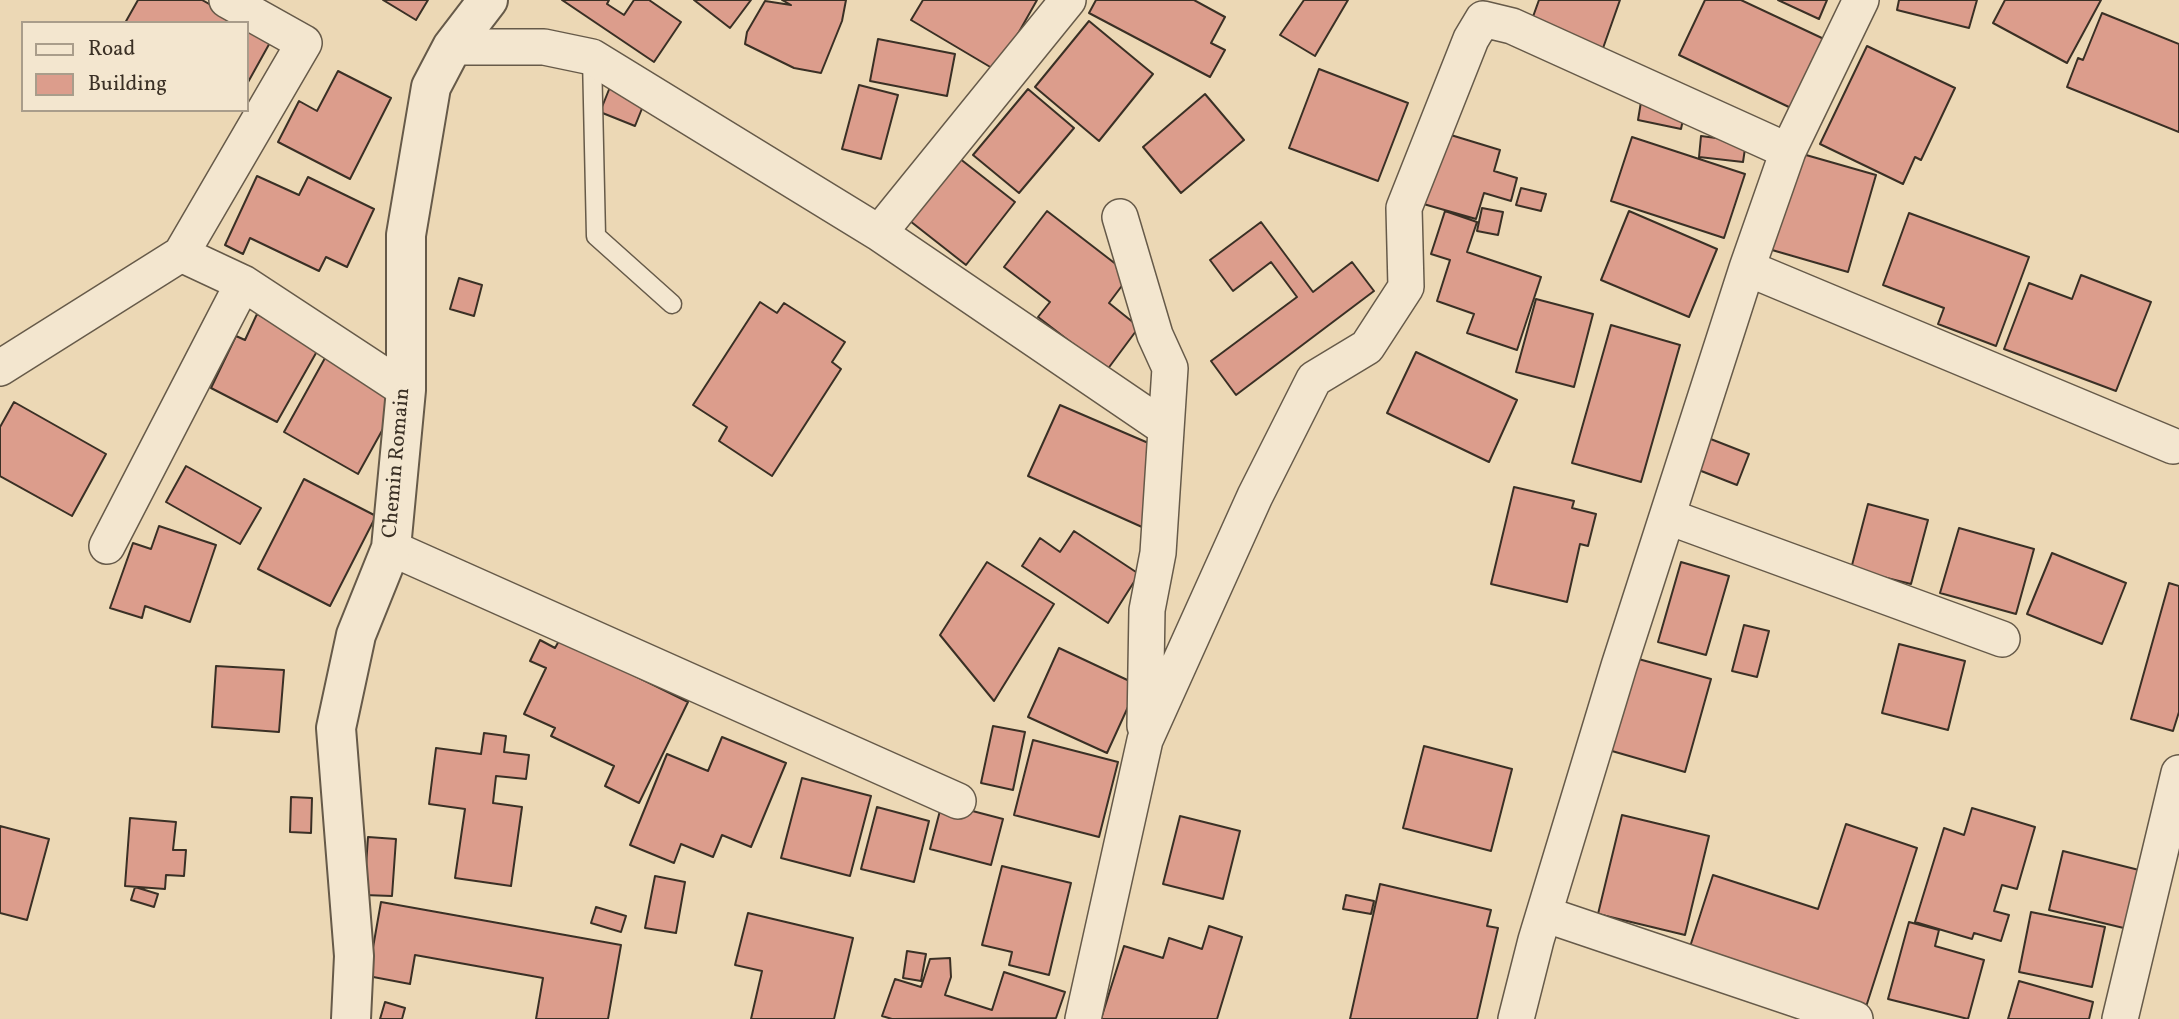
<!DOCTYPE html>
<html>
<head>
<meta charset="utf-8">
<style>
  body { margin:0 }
  #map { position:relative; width:2179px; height:1019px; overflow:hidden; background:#ecd8b5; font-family:Vollkorn,serif }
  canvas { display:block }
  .legend { position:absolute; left:21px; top:21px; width:228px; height:91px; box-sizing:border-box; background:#f3e6cf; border:2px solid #a99d8b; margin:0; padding:9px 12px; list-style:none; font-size:21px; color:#3a3025 }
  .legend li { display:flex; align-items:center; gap:14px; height:35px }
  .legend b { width:35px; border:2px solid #a99d8b }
</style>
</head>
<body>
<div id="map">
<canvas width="2179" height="1019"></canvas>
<ul class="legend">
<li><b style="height:9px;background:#f3e6cf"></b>Road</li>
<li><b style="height:19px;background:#dc9d8c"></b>Building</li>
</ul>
</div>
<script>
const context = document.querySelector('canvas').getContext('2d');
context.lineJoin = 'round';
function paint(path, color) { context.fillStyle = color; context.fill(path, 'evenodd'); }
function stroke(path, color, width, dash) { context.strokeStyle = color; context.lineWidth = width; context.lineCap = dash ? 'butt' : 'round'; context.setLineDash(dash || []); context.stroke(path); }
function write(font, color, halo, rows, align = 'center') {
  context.font = font + ' Vollkorn,serif'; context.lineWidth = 7; context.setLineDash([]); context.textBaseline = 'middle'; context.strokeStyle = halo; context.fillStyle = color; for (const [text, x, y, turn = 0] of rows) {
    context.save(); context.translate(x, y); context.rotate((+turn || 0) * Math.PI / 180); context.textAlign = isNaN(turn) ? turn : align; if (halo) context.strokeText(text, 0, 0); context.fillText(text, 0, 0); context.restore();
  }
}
const building = new Path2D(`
  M138,0H202L243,23H125Z
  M383,0H428L416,20Z
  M562,0H609L607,4L624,15L634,0H649L681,22L654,62Z
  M694,0H751L730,28Z
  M782,0H846L842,21L821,73L794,68L745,44L747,32L765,1L791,5Z
  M923,0H1037L997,71L911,20Z
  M1096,0H1194L1225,17L1211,43L1225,50L1210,77L1089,13Z
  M1304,0H1348L1315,56L1280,35Z
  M1539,0H1620L1602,51L1530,25Z
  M1705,0H1741L1824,39L1791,108L1679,55Z
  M1778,0H1827L1819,19Z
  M1899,0H1977L1969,28L1897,10Z
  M2005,0H2101L2067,63L1993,23Z
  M2102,13L2179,44V132L2067,87L2078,58L2083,60Z
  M1089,21L1153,74L1099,141L1035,87Z
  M247,25L272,39L247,84Z
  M878,39L955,54L947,96L870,81Z
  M1867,46L1955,88L1921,160L1915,157L1903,184L1820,144Z
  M1319,69L1408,103L1378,181L1289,148Z
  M338,71L391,98L350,179L278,142L299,101L317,111Z
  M612,82L647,96L635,126L600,112Z
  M859,85L898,95L881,159L842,149Z
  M1028,89L1074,128L1019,193L973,155Z
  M1205,94L1244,140L1181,193L1143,147Z
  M1642,96L1686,106L1681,129L1638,120Z
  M1441,132L1500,150L1494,171L1517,178L1511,201L1484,193L1476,219L1420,203Z
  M1701,136L1746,142L1743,162L1699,157Z
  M1632,137L1745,174L1724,238L1611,201Z
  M1799,153L1876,175L1848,272L1772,250Z
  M959,158L1015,202L966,265L910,221Z
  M257,176L299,195L308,177L374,209L347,267L326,257L319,271L250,238L243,254L225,245Z
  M1521,188L1546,194L1541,211L1516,205Z
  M1482,208L1503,212L1498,235L1477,231Z
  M1047,211L1130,275L1109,303L1139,327L1107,370L1038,317L1050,302L1004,267Z
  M1445,211L1477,222L1467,252L1541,277L1517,350L1467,333L1474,314L1437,301L1450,260L1431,254Z
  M1629,211L1717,249L1689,317L1601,280Z
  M1909,213L2029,257L1996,346L1938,324L1944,308L1883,285Z
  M1261,222L1313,292L1352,262L1374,291L1236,395L1211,361L1297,297L1271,262L1233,291L1210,260Z
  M2081,275L2151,302L2116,391L2004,349L2029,283L2072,299Z
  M459,278L482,285L474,316L450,309Z
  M1536,299L1593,314L1574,387L1516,372Z
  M760,302L777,313L784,303L845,342L832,362L841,369L772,476L719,441L727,427L693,405Z
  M257,314L320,346L277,422L211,388L236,336L245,340Z
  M1611,325L1680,345L1641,482L1572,463Z
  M330,349L404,391L358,474L284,432Z
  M1416,352L1517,400L1489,462L1387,413Z
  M14,402L106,454L72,516L0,476V427Z
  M1060,405L1153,445L1155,498L1142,527L1028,476Z
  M1703,436L1749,454L1737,485L1691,467Z
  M186,466L261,508L240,544L166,502Z
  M304,479L376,516L330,606L258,569Z
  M1514,487L1574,501L1572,508L1596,514L1588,546L1580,544L1567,602L1491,584Z
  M1868,504L1928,520L1911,584L1851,569Z
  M159,526L216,545L190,622L145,606L142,618L110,608L133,543L151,549Z
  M1959,528L2034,549L2016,614L1940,593Z
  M1074,531L1139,574L1108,623L1022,566L1040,538L1060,552Z
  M2052,553L2126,583L2102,644L2027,614Z
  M987,562L1054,604L994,701L940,635Z
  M1681,562L1729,576L1706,655L1658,642Z
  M2169,583L2179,586V712L2173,731L2131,719Z
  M1744,625L1769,631L1757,677L1732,671Z
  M560,639L688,702L639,803L605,786L614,766L551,736L555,728L524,714L546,668L530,661L540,640L555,648Z
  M1899,644L1965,661L1948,730L1882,713Z
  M1059,648L1138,685L1107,753L1028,717Z
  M1624,655L1711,679L1685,772L1598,747Z
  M216,666L284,670L279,732L212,727Z
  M993,726L1025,732L1013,790L981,783Z
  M484,733L506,736L504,752L529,755L526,779L496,776L493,803L522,807L511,886L455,878L465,809L429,804L436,748L481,754Z
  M722,737L786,763L751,847L722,835L713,857L681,844L674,863L630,845L667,754L708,771Z
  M1033,740L1118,762L1099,837L1014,815Z
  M1424,746L1512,769L1491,851L1403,828Z
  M802,778L871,796L850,876L781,858Z
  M291,797L312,798L311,833L290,832Z
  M942,803L1003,819L991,865L930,849Z
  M877,807L929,821L914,882L861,869Z
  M1972,808L2035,827L2017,889L2002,885L1994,911L2009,915L2001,941L1974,933L1972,939L1915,922L1944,828L1964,835Z
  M1622,815L1709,836L1685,935L1598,914Z
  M1180,816L1240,831L1223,899L1163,884Z
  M130,818L176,822L173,850H186L184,876L166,875L165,889L125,886Z
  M1846,824L1917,848L1865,1010L1688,953L1713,875L1818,909Z
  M0,826L49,839L27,920L0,913Z
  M368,837L396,839L392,896L364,895Z
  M2063,851L2147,872L2132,930L2049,910Z
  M1002,866L1071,883L1049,975L1009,965L1012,952L982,945Z
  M655,876L685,882L676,933L645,928Z
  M1380,884L1491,910L1487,926L1498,928L1477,1019H1350Z
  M135,887L158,894L154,907L131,900Z
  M1346,895L1374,901L1371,914L1343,909Z
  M381,902L621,945L608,1019H536L543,978L415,955L410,984L368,976Z
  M596,907L626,916L621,932L591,923Z
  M2031,912L2105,927L2092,987L2019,972Z
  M748,913L853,938L834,1019H751L762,971L735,965Z
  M1909,922L1939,930L1935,946L1984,960L1968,1019L1888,999Z
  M1209,926L1242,937L1217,1019H1101L1124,946L1163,958L1169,938L1202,949Z
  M907,951L926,954L921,981L903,978Z
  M950,958L951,977L945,995L992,1010L1004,972L1065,992L1056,1018L892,1019L882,1016L895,979L921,987L930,959Z
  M2019,981L2093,1002L2089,1019H2008Z
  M385,1002L405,1008L402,1019H380Z`);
const service = new Path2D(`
  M592,57L596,236L672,304`);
const minor = new Path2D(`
  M452,47H544L592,57L879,233L1164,427
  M1120,217L1155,335L1170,368L1158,553L1147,610L1145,726
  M879,233L1068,0
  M181,254L304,43L227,0
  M1747,268L2173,446
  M0,368L181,254L243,283L406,390
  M1669,517L2002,639
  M107,546L243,283
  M391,548L958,801
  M1544,914L1855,1019
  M1083,1019L1145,740L1255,496L1314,379L1367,347L1406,287L1404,208L1471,39L1483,19L1512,26L1788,151
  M1516,1019L1536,940L1619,666L1747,268L1788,151L1861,0
  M2120,1019L2179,773`);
const tertiary = new Path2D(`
  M351,1019L354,956L336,728L356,635L391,548L406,390V235L431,87L452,47L488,0`);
const streetNames = [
  ["Chemin Romain",398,463,-85]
];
paint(building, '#dc9d8c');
stroke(building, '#3a3025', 2);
stroke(service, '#665a49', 21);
stroke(minor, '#665a49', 38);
stroke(tertiary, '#665a49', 42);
stroke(service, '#f3e6cf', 18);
stroke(minor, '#f3e6cf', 35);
stroke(tertiary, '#f3e6cf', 38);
write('21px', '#3a3025', '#f3e6cf', streetNames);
</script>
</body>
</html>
